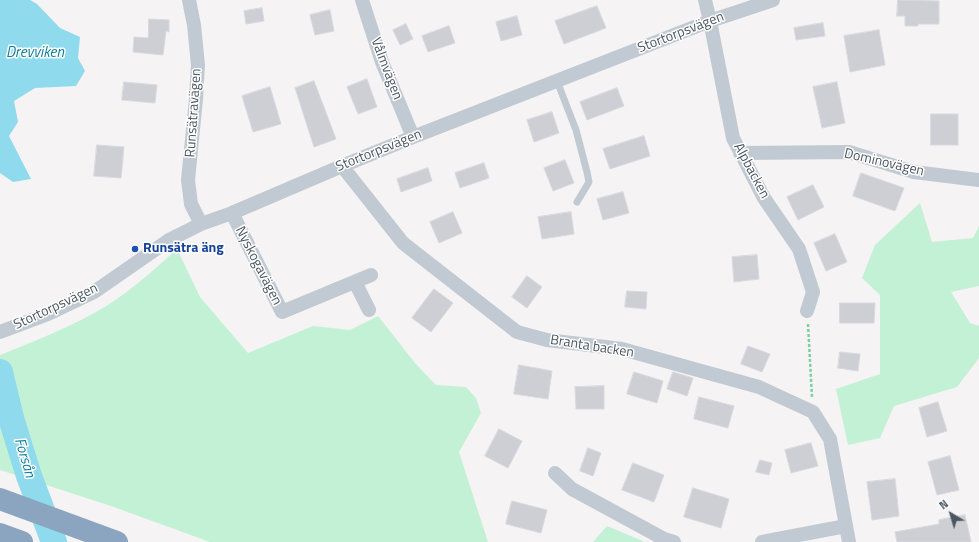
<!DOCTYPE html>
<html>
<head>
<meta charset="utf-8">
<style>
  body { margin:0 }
  #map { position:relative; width:979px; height:542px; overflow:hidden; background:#f5f3f3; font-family:"Titillium Web",sans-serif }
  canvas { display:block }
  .north { position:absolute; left:931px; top:494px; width:40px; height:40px; -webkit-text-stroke:3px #fff; paint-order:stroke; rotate:322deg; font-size:11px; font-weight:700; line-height:16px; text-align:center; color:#4a5661 }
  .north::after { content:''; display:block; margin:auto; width:14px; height:18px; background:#4a5661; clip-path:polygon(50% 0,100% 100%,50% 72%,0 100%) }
</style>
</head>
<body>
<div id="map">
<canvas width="979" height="542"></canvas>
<div class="north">N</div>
</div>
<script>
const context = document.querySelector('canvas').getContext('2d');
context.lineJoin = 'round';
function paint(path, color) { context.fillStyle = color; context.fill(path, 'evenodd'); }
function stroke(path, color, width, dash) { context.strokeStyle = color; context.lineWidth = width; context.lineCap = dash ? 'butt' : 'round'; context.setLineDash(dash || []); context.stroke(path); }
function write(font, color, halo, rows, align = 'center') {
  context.font = font + ' "Titillium Web",sans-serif'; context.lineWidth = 3; context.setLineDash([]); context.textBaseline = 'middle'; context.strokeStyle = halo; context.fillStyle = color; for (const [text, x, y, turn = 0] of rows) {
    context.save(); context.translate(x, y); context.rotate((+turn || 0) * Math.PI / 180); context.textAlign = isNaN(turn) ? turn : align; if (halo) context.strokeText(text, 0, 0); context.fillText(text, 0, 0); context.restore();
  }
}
const green = new Path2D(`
  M920,203L932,242L973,238L979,226V286L951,292L970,323L979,326V358L957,387L894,406L880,438L848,445L836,389L880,374V295L862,278L875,245Z
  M177,249L200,297L248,353L313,326L350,330L378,316L415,363L436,385L466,387L476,398L481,413L459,452L488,542H210L111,506L0,470V355C37,340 74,326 108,305C133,289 155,269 177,249Z
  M607,526L645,542H593Z`);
const water = new Path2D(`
  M0,0H30L37,4L60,28L80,37L78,58L85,71L76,86L35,88L14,101L18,122L9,136L31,179L13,182L0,173Z`);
const river = new Path2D(`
  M0,372L11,418L29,476L54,542`);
const building = new Path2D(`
  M898,0L939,1V24H918V26H905V16H897Z
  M597,6L606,28L564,44L555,21Z
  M262,8L264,21L246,24L244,11Z
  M330,10L334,31L315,35L310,15Z
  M517,16L522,35L501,41L496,22Z
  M149,19L169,20V32L166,31L163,55L133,52L134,37L148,38Z
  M823,23L825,36L796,40L794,28Z
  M406,24L413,39L400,45L393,30Z
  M449,26L455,43L428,52L422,36Z
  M879,30L885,65L850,72L844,36Z
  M367,79L377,107L358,114L347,87Z
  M314,81L336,139L314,147L295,88Z
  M124,82L157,85L155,103L122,100Z
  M837,82L845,123L822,128L813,87Z
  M270,87L281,124L253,132L242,96Z
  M617,88L624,106L587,120L580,102Z
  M552,112L559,133L534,142L527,120Z
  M931,114H958V145H931Z
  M644,136L650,156L610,169L603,149Z
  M97,145L124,147L121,178L94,176Z
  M565,160L574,183L553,191L544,168Z
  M484,163L489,178L460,188L455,173Z
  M428,168L432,181L401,192L397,179Z
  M861,173L904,188L895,211L853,196Z
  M813,185L824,207L798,220L787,197Z
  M623,192L629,213L603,220L597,199Z
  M453,212L462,233L439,243L430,222Z
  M571,212L574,234L542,239L538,217Z
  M835,234L847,262L826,271L814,243Z
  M757,255L759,279L734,282L732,257Z
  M527,276L542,287L527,308L512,297Z
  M434,289L453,303L431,332L412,318Z
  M627,291L647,292L646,309L625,307Z
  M840,303H875L874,323H840Z
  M748,346L770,354L762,372L741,364Z
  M840,352L860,354L858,371L838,368Z
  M519,365L552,371L548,399L514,394Z
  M634,372L663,381L657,403L627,394Z
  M673,372L693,378L687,396L667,389Z
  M604,386V409H576L575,387Z
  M699,397L734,406L728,428L694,419Z
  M938,402L947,431L927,437L919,408Z
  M499,429L522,441L508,468L485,456Z
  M811,443L818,466L791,473L785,450Z
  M588,448L601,453L593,476L580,471Z
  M950,456L959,490L937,495L928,462Z
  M760,460L772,463L769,475L756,472Z
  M633,463L664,475L654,502L622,490Z
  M895,479L899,516L872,520L867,482Z
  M693,488L729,499L721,528L684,517Z
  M512,501L547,510L541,533L506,524Z
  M965,515L971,542H897L895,532L939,524V520Z`);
const path = new Path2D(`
  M808,324L812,397`);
const service = new Path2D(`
  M557,81L576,130L587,172L589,182L577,202`);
const minor = new Path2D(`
  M189,0L194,25L198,65L196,99L188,180L191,204L201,224
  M362,0L382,62L413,137
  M705,0L710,21L733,138L764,198L799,249L813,292L807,311
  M740,153L849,152L914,172L979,180
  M342,166L403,243L517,332L547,340L622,349L759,387L813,412L830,439L849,542
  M232,213L282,312L371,275
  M355,282L369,310
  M0,332L48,314L94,292L169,240L201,224L232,213L342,166L413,137L710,21L773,0
  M555,473L572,489L664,539L674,542
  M762,542L846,526`);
const motorway = new Path2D(`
  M0,499L117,542
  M0,534L22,542`);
const markers = [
  [135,249,4,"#1a4fb4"]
];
const streetNames = [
  ["Stortorpsvägen",681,33,-21],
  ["Vålmvägen",386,69,69],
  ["Runsätravägen",194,113,-86],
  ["Stortorpsvägen",379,151,-22],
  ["Dominovägen",884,163,13],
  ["Alpbacken",751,171,62],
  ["Nyskogavägen",258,266,63],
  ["Stortorpsvägen",56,307,-25],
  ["Branta backen",592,347,9]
];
const transitNames = [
  ["Runsätra äng",143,249]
];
const waterNames = [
  ["Drevviken",35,53],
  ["Forsån",24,458,74]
];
paint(green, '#c3f1d5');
paint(water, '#90daee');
stroke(river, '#90daee', 26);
paint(building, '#cdcfd5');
stroke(building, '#d7d9de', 1);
stroke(path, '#7ad0a6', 2.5, [3, 2]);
stroke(service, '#c1cad2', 7);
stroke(minor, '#c1cad2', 14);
stroke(motorway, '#8ba5c1', 22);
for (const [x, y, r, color] of markers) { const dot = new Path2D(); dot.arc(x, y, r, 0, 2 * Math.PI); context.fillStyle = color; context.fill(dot); stroke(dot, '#fff', 1.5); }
write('14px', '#4a5661', '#fff', streetNames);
write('bold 14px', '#164399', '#fff', transitNames, 'left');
write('italic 15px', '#0c7c9b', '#fff', waterNames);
</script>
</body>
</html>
